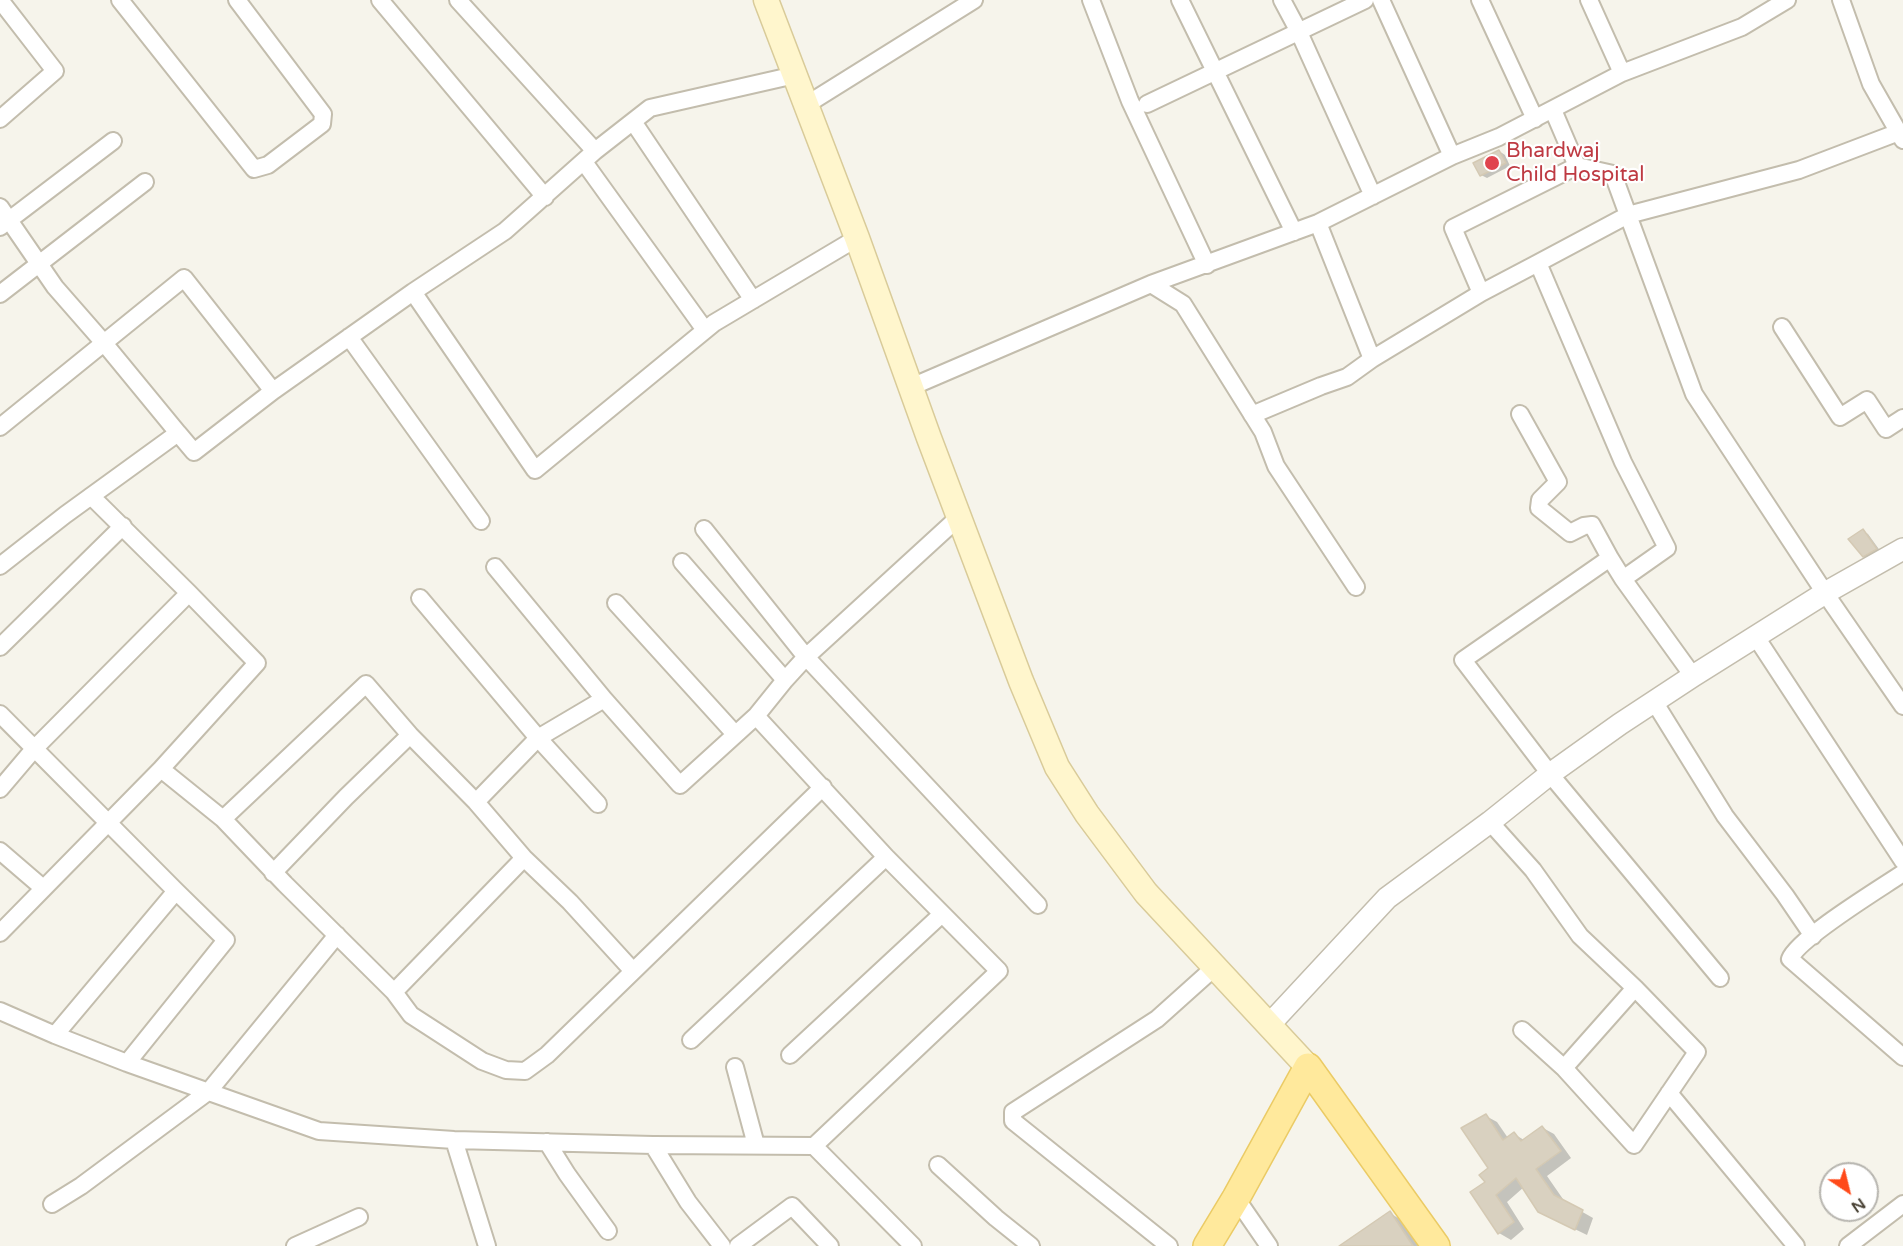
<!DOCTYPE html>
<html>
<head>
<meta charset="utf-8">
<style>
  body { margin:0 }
  #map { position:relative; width:1903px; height:1246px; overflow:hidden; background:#f6f4eb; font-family:"Varela Round",sans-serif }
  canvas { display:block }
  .north { position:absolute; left:1819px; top:1162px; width:60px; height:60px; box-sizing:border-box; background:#fff; border:2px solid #b7b5af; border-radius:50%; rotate:145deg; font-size:16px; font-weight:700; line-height:24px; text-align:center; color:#4c4538 }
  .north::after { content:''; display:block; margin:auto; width:21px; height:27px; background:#ff4a1a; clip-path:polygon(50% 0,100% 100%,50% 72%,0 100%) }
</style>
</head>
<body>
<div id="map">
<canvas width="1903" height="1246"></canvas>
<div class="north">N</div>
</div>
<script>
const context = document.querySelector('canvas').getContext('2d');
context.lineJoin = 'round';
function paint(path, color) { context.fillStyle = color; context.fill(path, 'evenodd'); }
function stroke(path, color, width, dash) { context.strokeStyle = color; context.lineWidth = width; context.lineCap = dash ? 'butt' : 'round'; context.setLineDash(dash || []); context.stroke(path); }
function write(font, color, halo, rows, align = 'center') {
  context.font = font + ' "Varela Round",sans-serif'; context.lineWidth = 4.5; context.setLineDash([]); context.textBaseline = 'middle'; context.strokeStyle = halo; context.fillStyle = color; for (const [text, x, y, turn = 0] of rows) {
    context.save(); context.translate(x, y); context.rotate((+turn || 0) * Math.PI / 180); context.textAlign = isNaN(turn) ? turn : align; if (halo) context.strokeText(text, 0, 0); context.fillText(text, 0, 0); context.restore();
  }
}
const shadow = new Path2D(`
  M1499,151L1505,155L1510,166L1487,178L1481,175Z
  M1863,531L1868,534L1881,552L1870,559L1864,556Z
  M1486,1116L1497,1122L1508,1138L1514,1134L1524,1140L1543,1128L1554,1134L1571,1158L1547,1176L1565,1202L1593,1218L1587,1235L1552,1218L1524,1187L1507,1202L1524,1229L1511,1240L1499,1233L1488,1183L1490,1168Z
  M1390,1213L1401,1220L1419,1246H1351Z`);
const building = new Path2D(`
  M1499,150L1506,163L1480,176L1473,163Z
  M1863,529L1877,549L1863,557L1848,539Z
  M1486,1114L1503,1140L1514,1132L1521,1141L1542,1126L1561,1151L1536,1169L1554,1195L1583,1210L1575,1230L1538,1212L1516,1178L1496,1195L1514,1222L1498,1234L1470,1192L1485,1182L1479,1175L1488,1168L1461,1128Z
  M1390,1211L1413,1246H1339Z`);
const minor = new Path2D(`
  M120,0L254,169L268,165L322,124L323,114L237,0
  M380,0L545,197
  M458,0L595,151
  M1091,0L1130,101L1207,265
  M1180,0L1294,232
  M1282,0L1298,30L1373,196
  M1381,0L1452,156
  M1480,0L1535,119
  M1589,0L1622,73
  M1841,0L1871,84L1903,140
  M1147,104L1365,0
  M806,105L974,0
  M1553,110L1577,166
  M0,119L55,71L0,0
  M634,123L753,300
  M1899,132L1799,170L1628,215L1694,394L1825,593L1903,706
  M584,162L705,330
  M0,207L55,287L104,343L178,433
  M1318,223L1372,359
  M0,227L113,141
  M1151,284L1183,304L1263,432L1276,466L1356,587
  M413,292L535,470L714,323L857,238
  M1481,293L1453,228L1577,166L1613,174L1628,215L1538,263L1623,462L1667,548L1623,579L1610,558L1463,660L1550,774L1720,978
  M0,294L145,182
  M1782,327L1840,417L1867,400L1886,429L1903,418
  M349,337L481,521
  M911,387L1151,284L1318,223L1452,156L1499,137L1622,73L1742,27L1787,0
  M1520,414L1558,482L1540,500L1539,508L1570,533L1584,526L1592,525L1610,558
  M1252,415L1321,386L1347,377L1372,359L1481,293L1538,263
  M0,427L184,278L273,391
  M91,496L189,593L257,663L161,769
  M704,529L806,657L1038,905
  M682,562L785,680
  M0,566L65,515L178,433L194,452L273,391L413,292L505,231L595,151L650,108L795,75
  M495,567L604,699
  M1623,579L1693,676
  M420,598L538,738L598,804
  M616,603L735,734
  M1756,637L1903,861
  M0,647L123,526
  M1655,703L1725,816L1785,895L1813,936
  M0,714L176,891L226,940L127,1063
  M0,789L34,749L189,593
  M476,802L524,858L570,902L633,971
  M223,819L285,884L394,992L411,1015L482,1061L506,1070L525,1071L547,1055L823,787
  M1490,822L1533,870L1580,936L1635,988L1697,1052L1634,1145L1564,1068L1522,1030
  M0,851L43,888
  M273,873L346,797L410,735
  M1903,873C1881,888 1798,938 1790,959L1903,1057
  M0,933L161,769L223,819L366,684L410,735L476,802L538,738L604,699L680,785L756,716
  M394,992L524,858
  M0,1011L55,1035L127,1063L319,1131L454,1140L653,1145L814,1146L913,1246
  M55,1035L176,891
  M691,1040L886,857
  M790,1055L942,914
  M735,1067L756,1145
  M1564,1068L1635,988
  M1669,1093L1796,1246
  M454,1140L487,1246
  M547,1142L567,1174L608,1231
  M653,1145L688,1202L722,1246
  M814,1146L999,971L886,857L756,716L785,680L806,657L959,517
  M938,1165L996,1218L1031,1246
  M1236,1198L1269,1246
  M52,1204L81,1186L209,1091L337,935
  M295,1246L359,1217
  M738,1246L792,1206L830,1246
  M1169,1246L1013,1121V1112L1157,1019L1215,967
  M1848,1246L1903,1204`);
const tertiary = new Path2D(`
  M1269,1025L1387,898L1490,822L1550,774L1620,724L1693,676L1825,593L1903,549`);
const secondary = new Path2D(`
  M766,0L857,238L929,438L1021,681L1057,767L1087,814L1146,893L1308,1067`);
const primary = new Path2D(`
  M1207,1246L1236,1198L1308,1067L1436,1246`);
const markers = [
  [1492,163,8,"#e0444e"]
];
const healthNames = [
  ["Bhardwaj",1506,151],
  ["Child Hospital",1506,175]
];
paint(shadow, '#0003');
paint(building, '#d9d1c0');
stroke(building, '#d4c9b3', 1.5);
stroke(minor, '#c3bdad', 20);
stroke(tertiary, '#c3bdad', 24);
stroke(secondary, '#d9cb99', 27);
stroke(primary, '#ebcb65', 30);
stroke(minor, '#fff', 16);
stroke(tertiary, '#fff', 21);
stroke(secondary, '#fff6cd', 24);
stroke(primary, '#ffe99c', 27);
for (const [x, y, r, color] of markers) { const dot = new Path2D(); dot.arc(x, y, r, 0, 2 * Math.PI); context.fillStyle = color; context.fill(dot); stroke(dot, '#fff', 2); }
write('21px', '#be3a42', '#fff', healthNames, 'left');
</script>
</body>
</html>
